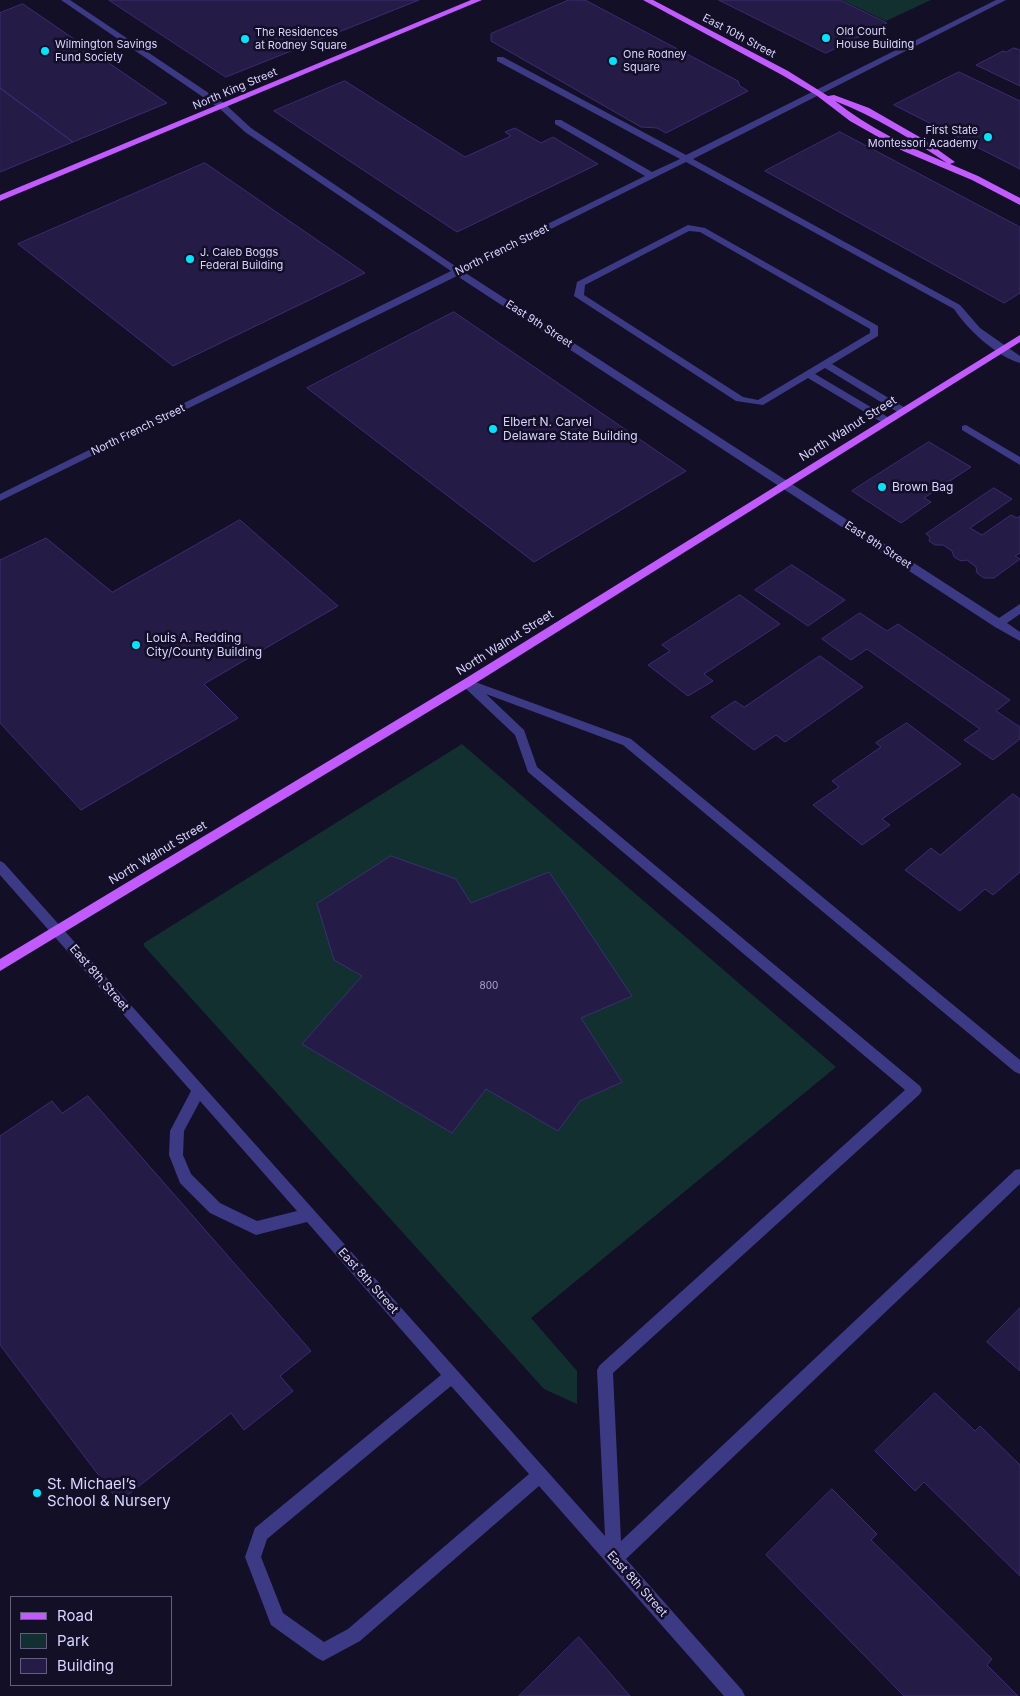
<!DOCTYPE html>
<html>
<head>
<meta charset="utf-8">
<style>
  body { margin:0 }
  #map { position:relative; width:1020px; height:1696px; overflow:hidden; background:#130f26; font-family:Inter,sans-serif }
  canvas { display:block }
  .legend { position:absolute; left:10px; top:1596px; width:162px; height:90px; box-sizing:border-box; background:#130f26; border:1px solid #625e7d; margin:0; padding:6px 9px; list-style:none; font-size:15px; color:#d9d4ff }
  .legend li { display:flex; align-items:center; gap:10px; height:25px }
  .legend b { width:25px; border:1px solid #625e7d }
</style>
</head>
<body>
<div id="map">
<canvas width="1020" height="1696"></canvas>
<ul class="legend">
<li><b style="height:6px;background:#c25bff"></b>Road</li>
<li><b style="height:14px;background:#12302f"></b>Park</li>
<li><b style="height:14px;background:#241b47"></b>Building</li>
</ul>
</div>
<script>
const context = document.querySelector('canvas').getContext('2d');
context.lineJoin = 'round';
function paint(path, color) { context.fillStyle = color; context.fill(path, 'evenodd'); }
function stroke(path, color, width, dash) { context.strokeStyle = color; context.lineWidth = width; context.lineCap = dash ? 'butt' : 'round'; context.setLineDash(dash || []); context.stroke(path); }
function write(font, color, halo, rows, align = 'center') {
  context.font = font + ' Inter,sans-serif'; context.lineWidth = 5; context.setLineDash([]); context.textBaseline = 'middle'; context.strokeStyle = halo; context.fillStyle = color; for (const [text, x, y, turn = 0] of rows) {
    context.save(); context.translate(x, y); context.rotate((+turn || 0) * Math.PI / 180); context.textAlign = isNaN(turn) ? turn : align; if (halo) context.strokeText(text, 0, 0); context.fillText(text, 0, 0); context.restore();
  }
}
const green = new Path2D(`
  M842,0H931L886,21Z
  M462,744L836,1067L531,1318L577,1371V1404L544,1389L144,946V943Z`);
const building = new Path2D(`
  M109,0H419L226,77Z
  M569,0H585L738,81L740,86L748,91L666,133L657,128L641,127L491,41V34Z
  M719,0H840L887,23L826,53Z
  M23,4L167,103L73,142L0,88V13Z
  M1014,48L1020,50V86L976,65L1003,51L1006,52Z
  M959,72L1020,101V169L894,105Z
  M345,81L465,157L511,136L505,132L515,128L541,143L553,137L598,164L457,232L274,111Z
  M0,88L73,142L0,172Z
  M840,132L1020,227V293L1004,303L765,171Z
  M205,163L365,273L173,366L18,244Z
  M454,312L686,471L534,562L307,388Z
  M929,442L971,467L924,498L931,502L901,523L852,491Z
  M994,488L1012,499L970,528L982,535L1011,515L1017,518L1020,516V553L1015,556L1020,559L994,578H984L977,573L976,567L967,560L961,561L954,557L952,551L943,545H935L929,541L930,537L926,534Z
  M240,520L338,606L204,684L238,718L81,810L0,723V560L46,538L112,592Z
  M792,565L845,600L808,626L755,590Z
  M740,595L780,624L704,674L713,681L688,696L648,665L670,651L662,645Z
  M860,613L887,631L898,624L1010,700L996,711L1020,727V739L993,760L964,740L980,729L867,649L851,660L822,639Z
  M820,656L863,687L785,742L776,735L754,750L711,717L735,701L744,707Z
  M907,723L961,764L882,819L890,825L862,845L813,805L839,787L832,781L881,747L876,743Z
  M1013,794L1020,799V872L993,895L985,889L960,911L905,870L931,848L940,855Z
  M391,856L456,879L471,903L549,872L632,996L581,1018L622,1082L580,1101L558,1131L486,1089L452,1133L302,1044L362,976L334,960L317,904Z
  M88,1096L311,1351L280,1376L293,1391L244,1430L231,1413L119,1502L0,1345V1136L52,1101L62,1113Z
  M1020,1308V1371L987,1342Z
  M935,1393L975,1431L980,1426L1020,1465V1576L924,1482L915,1491L875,1451Z
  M832,1489L877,1534L871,1540L992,1659L987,1665L1018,1696H904L766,1555Z
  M579,1637L630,1696H519Z`);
const minor = new Path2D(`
  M61,0H70L225,104L251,128L458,268L645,176L555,124V120H561L652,172L680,159L497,61V57H503L686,155L996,0H1006L693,159L960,305L980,328L1020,356V363C996,356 967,329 954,309L686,162L464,272L999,618L1020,604V614L1007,623L1020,632V641L995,627L457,276L0,501V494L451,271L245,132L219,108Z
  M688,225L705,228L878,326V336L832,364L907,409V413H899L825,368L815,374L891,419V423H883L808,378L763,405L736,401L574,296L577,282ZM689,231L700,232L870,329V333L758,400L743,397L584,295L585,285Z
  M966,425L1020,457V465L962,430V426Z
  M467,679L631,739L1020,1060V1074L1015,1072L623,745L486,694L524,730L537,767L920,1086L922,1090L920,1094L613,1373L621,1541L1015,1170L1020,1169V1184L626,1559L742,1690L745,1696H724L539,1486L360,1641L323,1661L317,1658L271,1625L245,1557L255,1528L441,1375L307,1222L256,1235L210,1213L180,1183L169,1155L170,1131L191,1091L0,875V861L4,863L605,1536L597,1370L600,1365L905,1090L528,772L515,735L463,686L461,683ZM200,1101L297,1211L257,1221L220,1203L191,1174L183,1155L184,1131ZM451,1386L529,1474L348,1629L324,1642L283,1613L261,1557L267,1539Z`);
const major = new Path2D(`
  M471,0H482L0,201V195Z
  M643,0H653L788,71L828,96L834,95L869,108L923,139L955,162L950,164L978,176L1020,198V205L972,180L903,151L850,121L816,95L782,75ZM835,101C875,116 911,139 947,163C907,146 869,128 835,101Z
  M1020,335V342L471,686L0,971V959L463,680Z`);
const markers = [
  [826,38,5,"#00e5ff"],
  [245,39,5,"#00e5ff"],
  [45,51,5,"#00e5ff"],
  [613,61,5,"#00e5ff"],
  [988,137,5,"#00e5ff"],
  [190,259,5,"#00e5ff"],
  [493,429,5,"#00e5ff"],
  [882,487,5,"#00e5ff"],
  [136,645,5,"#00e5ff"],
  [37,1493,5,"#00e5ff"]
];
const numberNames = [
  ["800",489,986]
];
const farPoinames = [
  ["Old Court",836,32],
  ["House Building",836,45],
  ["The Residences",255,33],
  ["at Rodney Square",255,46],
  ["Wilmington Savings",55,45],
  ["Fund Society",55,58],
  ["One Rodney",623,55],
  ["Square",623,68],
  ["First State",978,131,"right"],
  ["Montessori Academy",978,144,"right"],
  ["J. Caleb Boggs",200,253],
  ["Federal Building",200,266]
];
const farStreetnames = [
  ["East 10th Street",739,36,28],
  ["North King Street",235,89,-23],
  ["North French Street",502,250,-26],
  ["East 9th Street",539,324,33],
  ["North French Street",138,430,-26],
  ["East 9th Street",878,545,33]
];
const poiNames = [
  ["Elbert N. Carvel",503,422],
  ["Delaware State Building",503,436],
  ["Brown Bag",892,487],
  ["Louis A. Redding",146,638],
  ["City/County Building",146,652]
];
const streetNames = [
  ["North Walnut Street",848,429,-32],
  ["North Walnut Street",505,643,-32],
  ["North Walnut Street",158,853,-31],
  ["East 8th Street",99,978,49],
  ["East 8th Street",368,1281,48],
  ["East 8th Street",637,1584,48]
];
const nearPoinames = [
  ["St. Michael’s",47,1484],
  ["School & Nursery",47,1501]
];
paint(green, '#12302f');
paint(building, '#241b47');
stroke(building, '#3b2d73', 1);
paint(minor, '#3d3a85');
paint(major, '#c25bff');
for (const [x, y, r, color] of markers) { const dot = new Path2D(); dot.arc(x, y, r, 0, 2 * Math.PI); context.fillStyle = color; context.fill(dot); stroke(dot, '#130f26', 2); }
write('10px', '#aca6d1', null, numberNames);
write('11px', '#d9d4ff', '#130f26', farPoinames, 'left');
write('11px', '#d9d4ff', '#130f26', farStreetnames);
write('12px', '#d9d4ff', '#130f26', poiNames, 'left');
write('12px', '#d9d4ff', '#130f26', streetNames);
write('15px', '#d9d4ff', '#130f26', nearPoinames, 'left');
</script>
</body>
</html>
